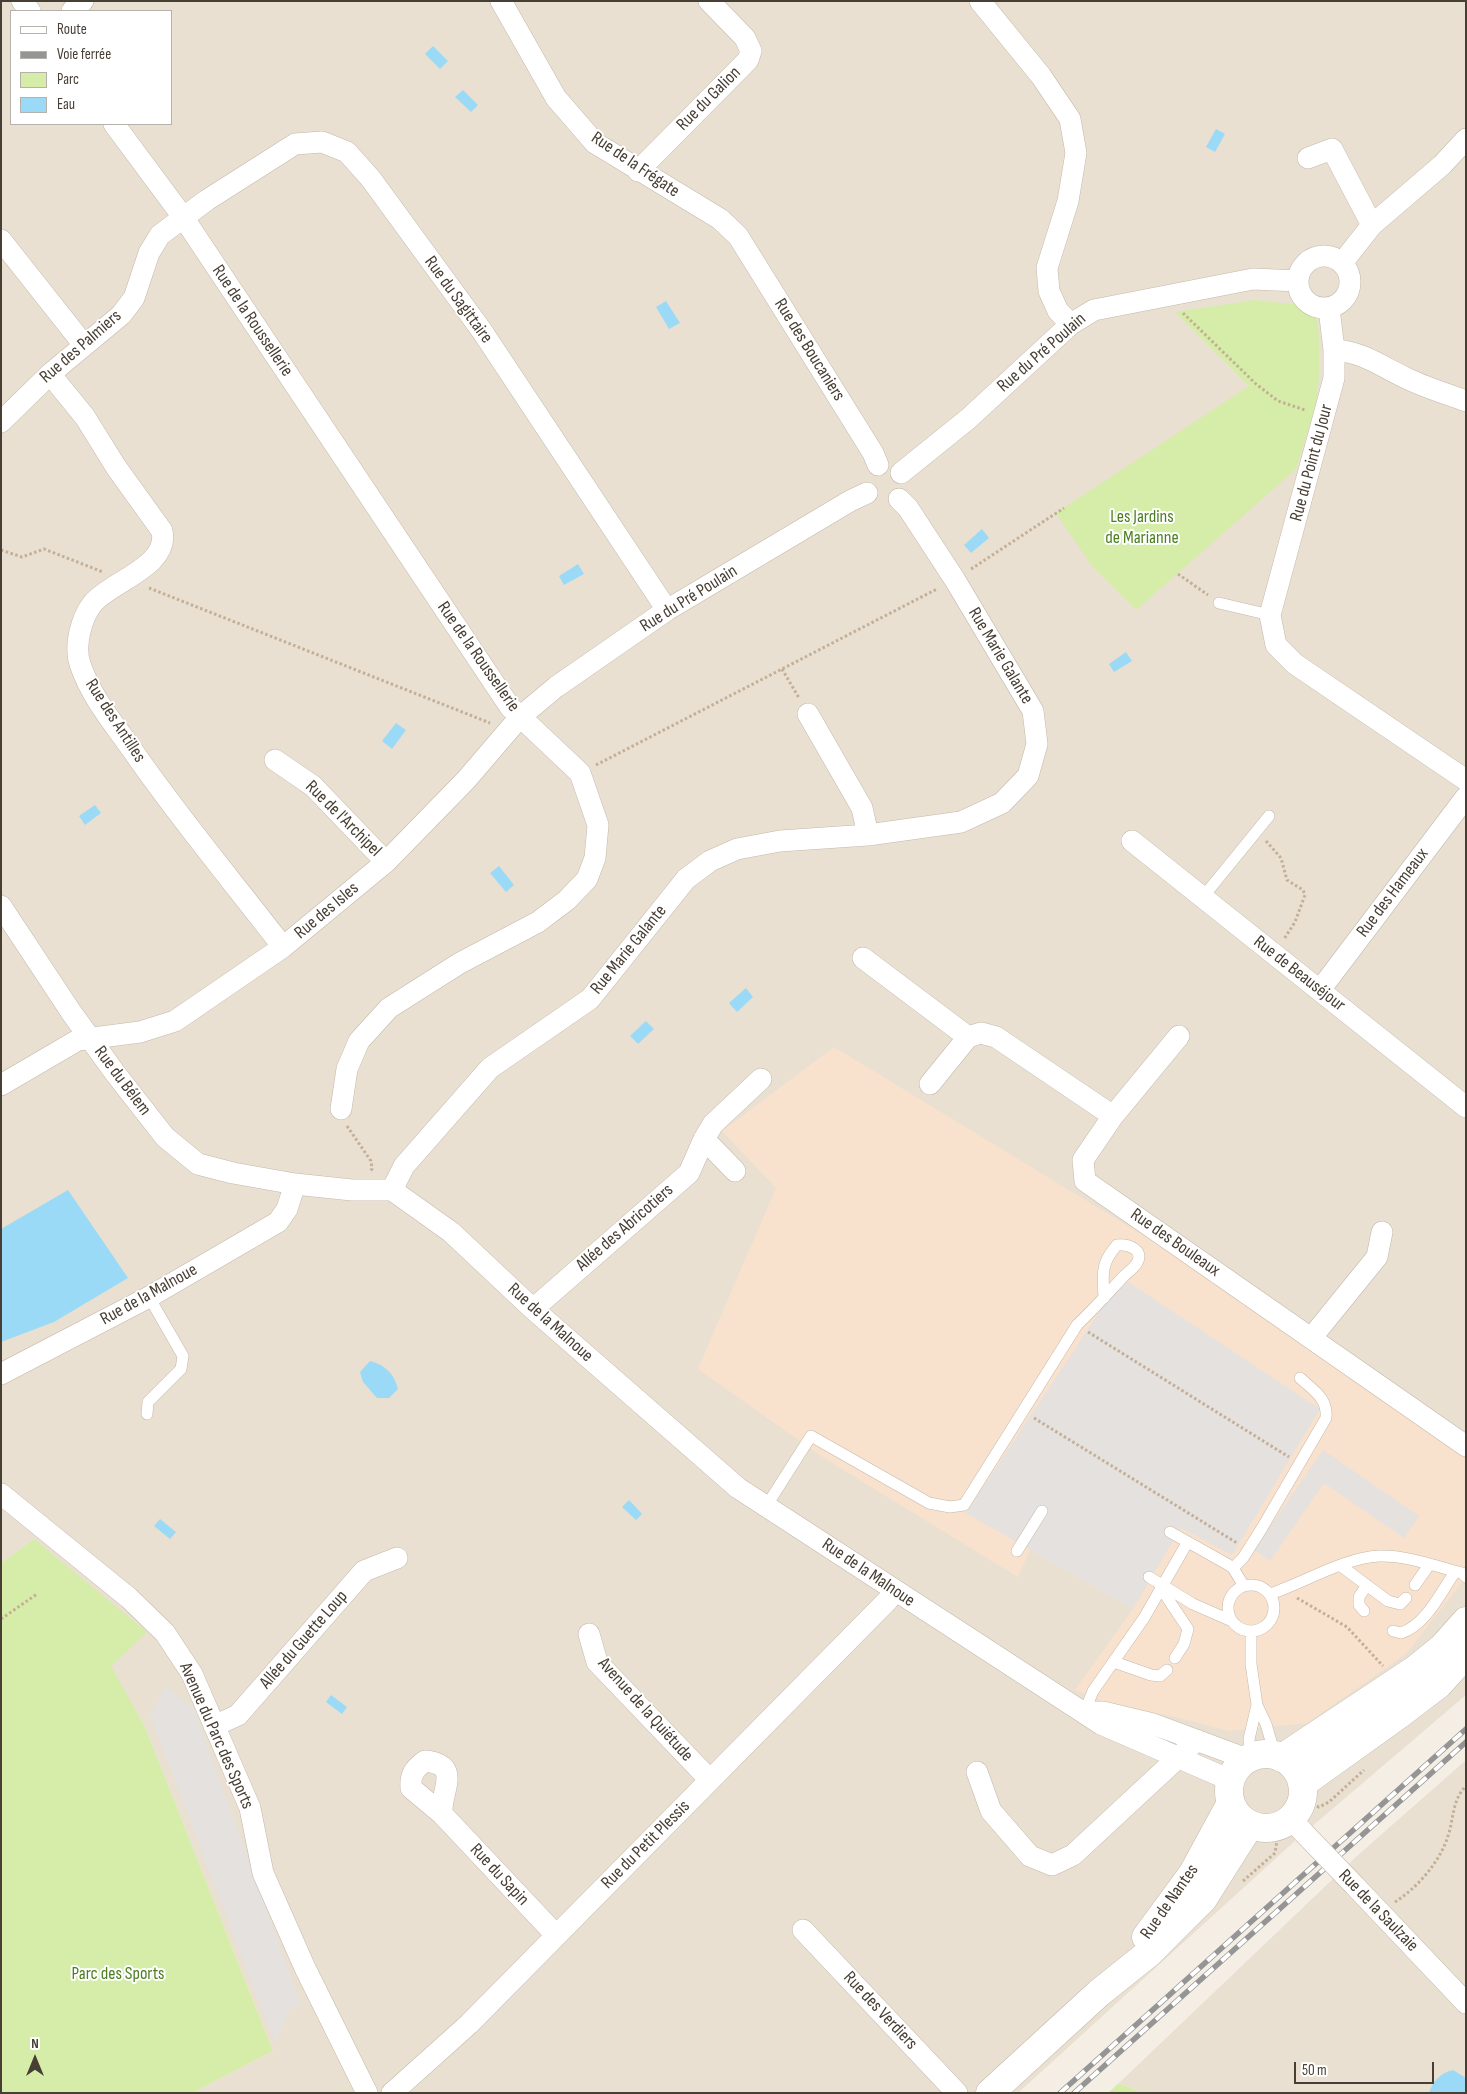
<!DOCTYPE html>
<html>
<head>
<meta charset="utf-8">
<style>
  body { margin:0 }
  #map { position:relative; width:1467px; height:2094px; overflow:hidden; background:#f4eee5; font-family:"Sofia Sans Condensed",sans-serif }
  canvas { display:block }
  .frame { position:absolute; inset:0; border:2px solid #473e34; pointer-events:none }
  .legend { position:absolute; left:10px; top:10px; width:162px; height:115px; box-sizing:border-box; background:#fff; border:1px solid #b5b2ae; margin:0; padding:6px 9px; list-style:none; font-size:15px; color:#473e34 }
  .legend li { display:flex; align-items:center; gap:10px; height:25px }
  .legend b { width:25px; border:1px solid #b5b2ae }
  .north { position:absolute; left:10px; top:2034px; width:50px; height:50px; -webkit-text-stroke:4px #fff; paint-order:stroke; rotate:0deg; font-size:14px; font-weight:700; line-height:20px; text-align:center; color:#473e34 }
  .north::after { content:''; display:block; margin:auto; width:18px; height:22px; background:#473e34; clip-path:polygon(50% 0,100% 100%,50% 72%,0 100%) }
  .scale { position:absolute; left:1294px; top:2062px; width:140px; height:22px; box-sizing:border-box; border:2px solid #473e34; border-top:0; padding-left:6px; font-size:15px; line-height:18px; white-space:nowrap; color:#473e34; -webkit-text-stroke:4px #fff; paint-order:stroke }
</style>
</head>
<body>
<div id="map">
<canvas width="1467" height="2094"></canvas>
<div class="frame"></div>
<ul class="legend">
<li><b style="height:6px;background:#fff"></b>Route</li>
<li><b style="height:6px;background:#959595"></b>Voie ferrée</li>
<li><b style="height:14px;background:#d5eda9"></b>Parc</li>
<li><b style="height:14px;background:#9bdaf7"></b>Eau</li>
</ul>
<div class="north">N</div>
<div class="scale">50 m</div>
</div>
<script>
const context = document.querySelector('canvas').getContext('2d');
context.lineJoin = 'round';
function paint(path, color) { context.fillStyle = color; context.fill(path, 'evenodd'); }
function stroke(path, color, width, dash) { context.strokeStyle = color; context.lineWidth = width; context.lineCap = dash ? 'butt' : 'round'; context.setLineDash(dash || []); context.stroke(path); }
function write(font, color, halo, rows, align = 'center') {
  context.font = font + ' "Sofia Sans Condensed",sans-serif'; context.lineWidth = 4; context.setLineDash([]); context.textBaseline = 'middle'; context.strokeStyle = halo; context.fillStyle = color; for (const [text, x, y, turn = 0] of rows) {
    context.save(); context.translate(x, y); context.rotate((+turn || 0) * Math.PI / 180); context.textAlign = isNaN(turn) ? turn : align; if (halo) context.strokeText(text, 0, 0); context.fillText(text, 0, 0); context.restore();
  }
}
const residential = new Path2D(`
  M1,1H1466V1695L1296,1840L1018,2093H192L273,2051L145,1727L34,1539L1,1563ZM11,11H171V124H11Z
  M1466,1760V2093H1143L1119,2083L1357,1856Z`);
const commercial = new Path2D(`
  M834,1047L1200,1270L1369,1392L1466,1457V1577L1406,1654L1307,1723L1229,1731L1180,1718L1110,1704L1075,1690L1133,1609L1030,1550L1018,1577L824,1458L698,1369L776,1188L722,1131Z`);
const green = new Path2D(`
  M1254,300L1309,306L1316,315L1319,334V376L1316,405L1296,469L1136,610L1092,566L1056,513L1249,386L1175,312Z
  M34,1539L147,1632L111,1666L145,1727L273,2051L192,2093H1V1563Z
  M1119,2083L1143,2093H1108Z`);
const parking = new Path2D(`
  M1122,1278L1320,1409L1232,1555L1181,1528L1133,1609L966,1513Z
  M1323,1450L1419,1516L1404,1538L1324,1483L1270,1561L1254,1550Z
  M165,1686L194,1709L301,2005L290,2009L275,2044L150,1715Z`);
const water = new Path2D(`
  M433,46L448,61L440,69L425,54Z
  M463,90L478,105L471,112L455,97Z
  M1216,129L1225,134L1215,152L1206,147Z
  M666,301L680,323L669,329L656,307Z
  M982,529L989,538L971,553L964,545Z
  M578,564L584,574L564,585L559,576Z
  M1126,652L1132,661L1114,672L1109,664Z
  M396,723L406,730L392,749L382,741Z
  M95,805L101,813L85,825L79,816Z
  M499,866L514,885L506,892L490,873Z
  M746,988L753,997L737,1012L729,1003Z
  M646,1021L654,1029L638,1044L630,1036Z
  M68,1190L128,1278L54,1322L1,1342V1229Z
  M370,1361C386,1365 394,1374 398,1389L389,1398H377L363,1382L360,1372Z
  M629,1500L642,1514L636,1520L622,1507Z
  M160,1519L176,1532L170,1539L154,1526Z
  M331,1695L347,1707L342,1714L326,1702Z
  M1453,2070L1466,2078V2093H1429C1433,2081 1440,2073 1453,2070Z`);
const path = new Path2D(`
  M1183,313L1256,384L1278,401L1305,410
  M1,550L22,557L44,549L103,572
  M971,569L1064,508
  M1178,574L1208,595
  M149,588L490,723
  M782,669L799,698
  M596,765L937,589
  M1266,841L1281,858L1287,880L1303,890L1305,895L1295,922L1284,939
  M347,1126L371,1161L372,1169L370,1171
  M1088,1332L1289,1457
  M1034,1418L1237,1543
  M1297,1598L1347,1627L1383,1666
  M1,1619L37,1594
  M1312,1805L1319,1807L1329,1802L1364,1770
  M1243,1881L1275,1853L1278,1834
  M1395,1902C1417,1888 1440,1862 1448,1836C1454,1818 1452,1800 1466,1786`);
const service = new Path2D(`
  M1219,603L1270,615
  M1203,897L1269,816
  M147,1414L148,1402L181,1369L183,1356L149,1297
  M767,1505L811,1436L929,1503L950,1507L964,1505L1077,1325C1093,1310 1108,1293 1123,1277C1127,1273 1134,1268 1137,1263C1145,1249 1127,1244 1117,1245C1100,1264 1103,1275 1104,1298
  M1170,1532L1227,1564L1233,1568L1244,1586
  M1017,1551L1042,1511
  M1341,1566L1388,1601L1400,1604L1406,1598
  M1233,1568L1243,1558L1262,1528L1326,1418C1328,1398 1313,1390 1300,1378
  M1149,1577L1193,1604L1232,1621
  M1415,1585L1429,1565
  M1228 1608a23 23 0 1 1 46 0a23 23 0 1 1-46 0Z
  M1164,1586L1166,1596L1188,1629L1184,1644L1175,1658
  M1270,1594C1304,1583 1343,1558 1379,1556C1406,1555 1435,1566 1462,1573L1466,1577
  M1364,1611L1359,1605V1597L1367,1585
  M1251,1631V1664L1257,1705L1266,1724L1275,1755
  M1393,1631L1401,1633C1426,1625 1441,1592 1455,1572
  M1114,1662L1151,1675L1160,1676L1167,1670
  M1084,1713L1093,1691L1144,1618L1187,1543
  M1250,1758L1249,1739L1257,1705
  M1295,1769L1399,1698`);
const minor = new Path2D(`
  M22,1L30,11
  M501,1L556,98L595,143L720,219L738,236L873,453L878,465
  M980,1L1041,76L1070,119L1076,153L1068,201L1047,268L1049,291L1058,311L1071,324
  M72,11L83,1
  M114,124L183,217L510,707L580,773L598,825L595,858L587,879L567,900L538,922L460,963L389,1008L359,1041L347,1069L341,1109
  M1308,158L1332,149L1372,225
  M638,171L748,60L751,51L745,38L709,1
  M1,240L84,345
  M1298 282a26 26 0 1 1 52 0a26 26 0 1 1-52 0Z
  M1342,263L1372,225L1442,165L1466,139
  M1329,308L1334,350V378L1270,615L1276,645L1295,664L1466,780
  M1334,350C1364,352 1382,367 1408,379C1427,388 1447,394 1466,401
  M50,374L85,417L116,467L162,531C170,566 112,581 93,603C81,618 74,646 80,664C91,697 114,724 133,751C180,819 233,882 283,947
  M1,422L50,374L121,315L134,298L149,253L160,235L207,200L295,144L322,142L347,152L371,179L482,331L667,610
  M901,473L968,419L1071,324L1094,310L1253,279L1298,281
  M808,714L862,808L868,835
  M275,760L313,786L386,862
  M1132,841L1466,1107
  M1,906L71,1012L115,1073L165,1137L198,1164L233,1173L295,1184L352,1190H392L451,1232L533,1309L738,1488L1101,1724L1230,1780
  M863,958L968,1037
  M1320,990L1466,797
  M930,1084L968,1037L981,1033L996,1037L1113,1116L1083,1160L1085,1181L1466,1446
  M1,1085L78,1040L140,1032L175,1021L283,947L386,862L466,780L520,717L556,687L667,610L850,501L867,493
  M1113,1116L1179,1036
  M704,1139L735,1171
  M392,1190L404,1166L490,1068L590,999L686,879L710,861L737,849L780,841L868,835L961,822L1002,803L1028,776L1037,744L1033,711L955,580L908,508L899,499
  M533,1309L689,1173L704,1139L713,1124L761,1079
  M1312,1337L1377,1257L1382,1232
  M1,1374L149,1297L278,1222L287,1209L295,1184
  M1,1494L129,1598L165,1633L192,1674L250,1808L263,1873L305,1968L367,2093
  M589,1634L597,1662L710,1780
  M1094,1712H1103L1153,1724L1247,1759
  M214,1726L238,1715L364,1571L397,1558
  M977,1772L991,1811L1030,1856L1052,1865L1073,1855L1197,1740
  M442,1814C440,1791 463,1765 425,1761C414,1769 410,1775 411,1788L442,1814L556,1935
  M1291,1819L1304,1833
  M1355,1886L1466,2003
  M803,1930L957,2093
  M392,2093L469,2024L888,1600L894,1591`);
const tertiary = new Path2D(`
  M1229 1791a37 37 0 1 1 74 0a37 37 0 1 1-74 0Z
  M1282,1758L1416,1669L1442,1648L1466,1621
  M1302,1784L1401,1713L1439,1684L1466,1654
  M1146,1937L1193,1873L1231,1803
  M990,2093L1099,1993L1149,1953L1203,1899L1250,1825`);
const rail = new Path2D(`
  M1060,2093L1466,1729
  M1074,2093L1466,1742`);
const minorBridge = new Path2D(`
  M1304,1833L1355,1886`);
const streetNames = [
  ["Rue du Galion",709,99,-45],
  ["Rue de la Frégate",635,165,34],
  ["Rue du Sagittaire",458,300,54],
  ["Rue de la Roussellerie",252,321,56],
  ["Rue des Palmiers",81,347,-41],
  ["Rue des Boucaniers",809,350,58],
  ["Rue du Pré Poulain",1042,353,-41],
  ["Rue du Point du Jour",1312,463,-75],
  ["Rue du Pré Poulain",689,599,-32],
  ["Rue Marie Galante",1000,656,59],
  ["Rue de la Roussellerie",478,657,55],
  ["Rue des Antilles",115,721,57],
  ["Rue de l'Archipel",343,819,45],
  ["Rue des Hameaux",1393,893,-53],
  ["Rue des Isles",327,911,-40],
  ["Rue Marie Galante",629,950,-51],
  ["Rue de Beauséjour",1299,974,38],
  ["Rue du Bélem",122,1081,53],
  ["Allée des Abricotiers",625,1228,-41],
  ["Rue des Bouleaux",1175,1243,35],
  ["Rue de la Malnoue",149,1295,-29],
  ["Rue de la Malnoue",550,1323,42],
  ["Rue de la Malnoue",868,1573,34],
  ["Allée du Guette Loup",304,1640,-49],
  ["Avenue de la Quiétude",645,1710,48],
  ["Avenue du Parc des Sports",216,1736,66],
  ["Rue du Petit Plessis",646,1845,-45],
  ["Rue du Sapin",499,1875,47],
  ["Rue de Nantes",1170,1902,-55],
  ["Rue de la Saulzaie",1378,1911,46],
  ["Rue des Verdiers",880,2011,47]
];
const parkNames = [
  ["Les Jardins",1142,517],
  ["de Marianne",1142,538],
  ["Parc des Sports",118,1974]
];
paint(residential, '#e9e0d2');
paint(commercial, '#f9e2cd');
paint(green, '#d5eda9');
paint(parking, '#e4e1de');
paint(water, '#9bdaf7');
stroke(service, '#c4b8a9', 12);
stroke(minor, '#c4b8a9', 22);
stroke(tertiary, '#c4b8a9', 29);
stroke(path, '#c4af96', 3, [2.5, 2.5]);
stroke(service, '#fff', 11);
stroke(minor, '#fff', 21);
stroke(tertiary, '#fff', 28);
stroke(rail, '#959595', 5.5);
stroke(rail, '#fff', 4, [11]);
stroke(minorBridge, '#c4b8a9', 22, []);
stroke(minorBridge, '#fff', 21);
write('18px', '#473e34', '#fff', streetNames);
write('18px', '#4d7f21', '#fff', parkNames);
</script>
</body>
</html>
